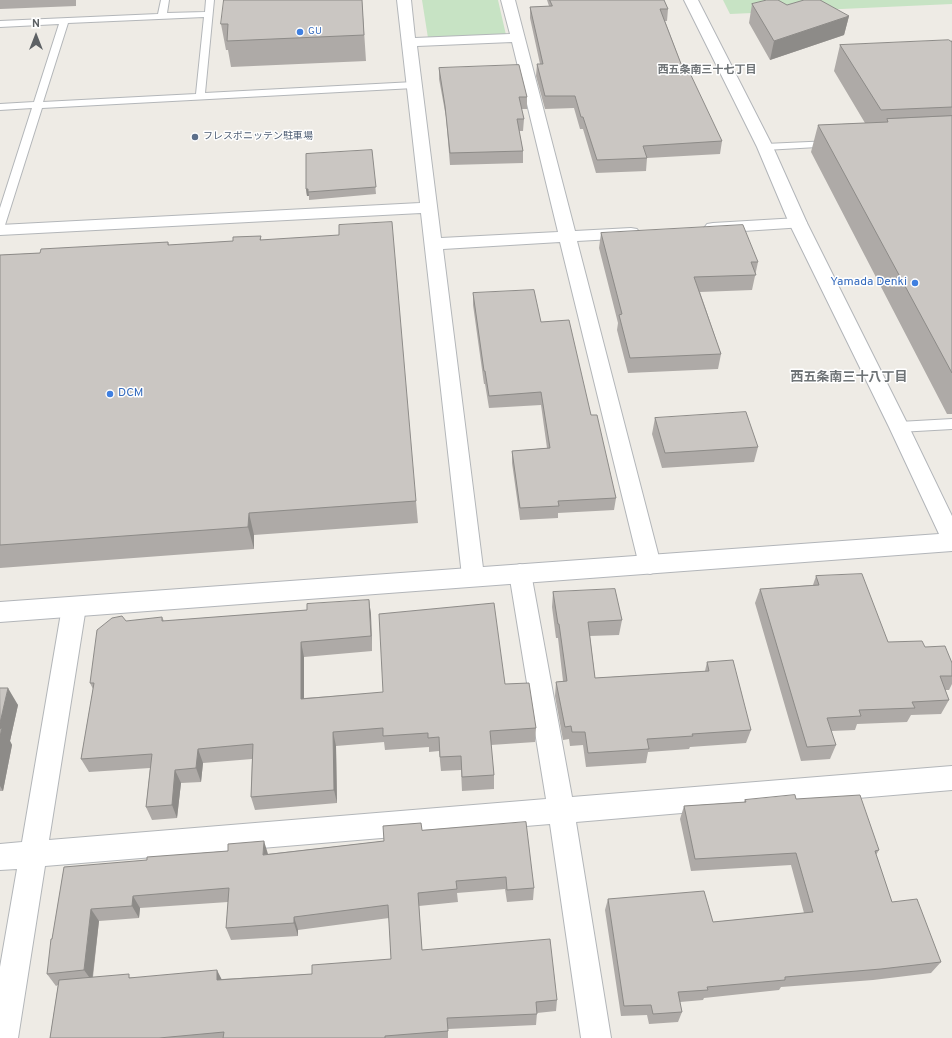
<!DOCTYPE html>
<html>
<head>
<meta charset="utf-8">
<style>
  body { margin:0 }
  #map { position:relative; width:952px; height:1038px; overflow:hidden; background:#eeebe5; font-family:Overpass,sans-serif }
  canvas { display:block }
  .north { position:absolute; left:16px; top:16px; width:40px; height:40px; -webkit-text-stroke:3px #fff; paint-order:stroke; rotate:0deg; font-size:11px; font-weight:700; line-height:16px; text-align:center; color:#5d6164 }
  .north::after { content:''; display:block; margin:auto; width:14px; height:18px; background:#5d6164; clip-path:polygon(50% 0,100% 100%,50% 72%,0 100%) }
</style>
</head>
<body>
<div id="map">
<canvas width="952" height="1038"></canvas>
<div class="north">N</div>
</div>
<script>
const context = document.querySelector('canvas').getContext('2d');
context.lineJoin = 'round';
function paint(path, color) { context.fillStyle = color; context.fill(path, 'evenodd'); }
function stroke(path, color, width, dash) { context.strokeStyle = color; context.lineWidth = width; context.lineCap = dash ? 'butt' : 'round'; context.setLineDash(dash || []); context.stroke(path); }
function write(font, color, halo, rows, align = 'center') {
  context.font = font + ' Overpass,"Noto Sans JP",sans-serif'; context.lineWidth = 3; context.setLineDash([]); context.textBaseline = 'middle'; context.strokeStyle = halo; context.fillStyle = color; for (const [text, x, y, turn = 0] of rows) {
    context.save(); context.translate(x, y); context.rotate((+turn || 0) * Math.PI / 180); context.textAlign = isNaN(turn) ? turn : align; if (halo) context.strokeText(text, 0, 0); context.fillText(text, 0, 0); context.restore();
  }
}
const green = new Path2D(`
  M422,0H498L506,35L428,38Z
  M723,0H952V4L730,14Z`);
const lane = new Path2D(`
  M161,0H169L167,13L205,12L206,0H214L205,93L414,82L419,85L414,88L42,108L5,225L0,228V208L32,108L0,110V104L34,102L59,24L0,27V21L158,14ZM204,17L196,94L43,102L68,23Z
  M831,141L835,142L836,144L835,146L765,150L760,147L765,144Z
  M952,419V429L899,432L894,430L892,427L894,424L899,422Z`);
const street = new Path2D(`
  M397,0H411L415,38L510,34L501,0H515L575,231L631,228L637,229L640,233L637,237L631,238L577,241L661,565L658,571L650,574L642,571L639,565L560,242L443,249L484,576L481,582L473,585L465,582L462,576L421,213L0,235V225L420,203ZM512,42L558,232L441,238L417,46Z
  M798,218L804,219L807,223L804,227L713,233L707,232L704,228L707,224L713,223Z
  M520,564L528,567L531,573L572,797L952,766V790L576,822L611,1038H581L550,824L45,866L18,1038H0V967L17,869L0,870V844L22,842L62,607L66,600L74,598L82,600L86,607L49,840L546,799L509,573L512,567Z`);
const secondary = new Path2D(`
  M684,0H698L773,147L807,223L909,427L952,516V551L0,622V602L939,534L889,427L789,223L757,147Z`);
const wall = new Path2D(`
  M0,0H76V6L0,9Z
  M362,0L366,61L231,67L228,50H226L221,24Z
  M547,0H664L668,9L667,21H665L683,69L722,141L720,154L647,158L646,171L596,173L583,129H580L574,108L545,109L536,76L537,64H540L530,18V7L549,6Z
  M752,4L787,5L849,16L844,35L770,60L749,23Z
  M952,40V414H947L811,152L818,125L865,123L834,71L840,45L951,41Z
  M439,68L527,97V109H521L524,119L523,131H519L523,151V163L450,165L446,117L439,79Z
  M372,150L376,194L309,200V196H307L306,189Z
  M601,233L758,262L752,290L700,292L721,354L718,369L628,373L617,330L618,323L599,248Z
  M261,236V240L416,501L418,523L254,535V549L0,568V255L40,253L168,242L169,245L233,241Z
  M473,293L541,322L591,415L616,498L614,510L558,513V518L520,520L512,463V451L547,448L541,405L489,408L485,384H484L473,305Z
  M655,418L758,447L754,462L662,468L652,434Z
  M816,576L888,642L925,647L952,663V684L949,690H945L949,700L941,714L911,715L907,722L857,724L855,730L831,731L836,745L830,759L801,761L755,603L760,589L813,585Z
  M553,592L622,620L619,635L590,636L595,678L705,671L707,662L751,730L746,743L690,747L689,749L648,752L646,763L586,767L583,745L570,746L569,739L563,740L555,696L556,682L563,681L558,638H556L552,607Z
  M369,600L371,615L372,651L304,657V698L505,684L536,728L535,742L491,745L494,775V789L462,791L461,770L441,771L439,751L429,752V747L385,750L384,742L336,746L337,803L255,810L251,797L252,759L203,763L201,782L181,783L177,818L152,820L146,807L150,768L89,772L81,759L93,689L90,683L162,617L164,621L307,610Z
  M0,688L18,705L10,741L12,745L3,791H0Z
  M796,799L879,850L876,855L892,902L941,962L931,973L873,980L781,987L779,990L704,998L703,1000L680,1002L682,1012L678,1022L649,1024L647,1015L621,1016L605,910L608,899L713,922L804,913L791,865L691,871L680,819L684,806L744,802L745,800Z
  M422,830L534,888L533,900L507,902L505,889L457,893L458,902L419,906L422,950L557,1000L556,1011L537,1013L536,1025L448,1029V1038H50L58,985L56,986L47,974L64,867L268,854L384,841ZM228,902L226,928L231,940L298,936V930L389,918L391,959L312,974L222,979L93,977L99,921L139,918L140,908Z`);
const shadedWall = new Path2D(`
  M849,16L844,35L770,60L774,41Z
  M306,189H308L309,196H307Z
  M249,513L254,535V549L248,527Z
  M369,600L371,615L372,651L371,636Z
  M301,642L304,657V713L301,699Z
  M8,688L18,705L10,741L12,745L3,791L0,786V723Z
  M333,732L336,746L337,803L334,790Z
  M198,749L203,763L201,782L196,768Z
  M175,770L181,783L177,818L172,805Z
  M264,841L268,854L263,855Z
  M133,896L140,908L139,918L132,906Z
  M91,909L99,921L92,981L84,970Z
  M294,917L298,930V936L294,923Z
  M217,970L223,982L217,980Z`);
const building = new Path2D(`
  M224,0H362L364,35L227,41L228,24H221Z
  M550,0H664L668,9H660L683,69H688L722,141L643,146L647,158L597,160L583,117H581L575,96H545L537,64H543L530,7L552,6Z
  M767,0H778L787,5L804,0H820L849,16L774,41L752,4Z
  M949,40L952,42V107L881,110L840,45Z
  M519,65L527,97H519L524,119H517L523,151L450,153L445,106L439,68Z
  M952,116V373L818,125L888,122L887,119Z
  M372,150L376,187L308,192V189H306V154Z
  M392,222L416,501L249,513L248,527L0,545V255L40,253L41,249L168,242V245L233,241V237L261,236L260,240L339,235V225Z
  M743,225L758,262H751L756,275L694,277L721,354L630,358L619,315L622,314L601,233Z
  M534,290L541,322L569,320L591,415H597L616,498L558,501L559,506L520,508L512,451L550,448L541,392L489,396L485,371H484L473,293Z
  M746,412L758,447L665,453L655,418Z
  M862,574L888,642L922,641L925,647L945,646L952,663V676H940L949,700L912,702L915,708L859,710L861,716L827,718L836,745L807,747L760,589L819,585L816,576Z
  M615,589L622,620L588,622L595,678L709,671L707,662L733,660L751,730L692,734L693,736L647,739L649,749L588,753L585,732H572L571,726L565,727L556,682L567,681L559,624H558L553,592Z
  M369,600L371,636L301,642V699L383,692L379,614L494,603L505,684L529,683L536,728L490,731L494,775L462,777L461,756L440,757L439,737L428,738V733L383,736V728L333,732L334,790L251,797L253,744L198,749L196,768L175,770L172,805L146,807L152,754L81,759L94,683H90L97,630L112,618L122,616L126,621L162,617V621L307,610V604Z
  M0,688H8L0,723Z
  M2,728L0,737V729Z
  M795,795L796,799L860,795L879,850L875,851L892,902L917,899L941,962L881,969L785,977V980L707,987L708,990L678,992L682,1012L653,1014L651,1005L624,1006L608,899L704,891L713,922L813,912L796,853L695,859L684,806L746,802L745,800Z
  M526,822L534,888L507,890L506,877L456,881L457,889L418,893L422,950L550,939L557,1000L536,1002L537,1014L447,1018L448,1031L385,1036V1038H223L224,1032L159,1038H50L59,980L129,974V978L217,970V980L312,974V965L391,959L388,905L294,917V923L226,928L229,888L133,896L132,906L91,909L84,970L47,974L51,939H52L64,867L147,860V857L228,851V844L264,841L263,855L384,841L383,826L421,823L422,830Z`);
const markers = [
  [300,32,4,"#3f7fe0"],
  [195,137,4,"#5c6f8a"],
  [915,283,4,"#3f7fe0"],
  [110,394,4,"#3f7fe0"]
];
const farShopnames = [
  ["GU",308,32]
];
const farServicenames = [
  ["フレスポニッテン駐車場",203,137]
];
const farNeighbourhoodnames = [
  ["西五条南三十七丁目",707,71]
];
const shopNames = [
  ["Yamada Denki",907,283],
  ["DCM",118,394,"left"]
];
const neighbourhoodNames = [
  ["西五条南三十八丁目",849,378]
];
paint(green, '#c7e3c4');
stroke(lane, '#b3b6b9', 2);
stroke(street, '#b3b6b9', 2);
stroke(secondary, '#b2b5b9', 2);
paint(lane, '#fff');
paint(street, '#fff');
paint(secondary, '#fff');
paint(wall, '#aeaaa7');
paint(shadedWall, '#8d8b88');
paint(building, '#cac6c2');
stroke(building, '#8d8b88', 1);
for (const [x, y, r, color] of markers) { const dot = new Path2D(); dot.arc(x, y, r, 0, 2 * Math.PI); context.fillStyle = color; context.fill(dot); stroke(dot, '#fff', 1.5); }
write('10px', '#366cbe', '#fff', farShopnames, 'left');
write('10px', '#4e5e75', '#fff', farServicenames, 'left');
write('bold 11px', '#6e7376', '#fff', farNeighbourhoodnames);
write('12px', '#366cbe', '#fff', shopNames, 'right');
write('bold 13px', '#6e7376', '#fff', neighbourhoodNames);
</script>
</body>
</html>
